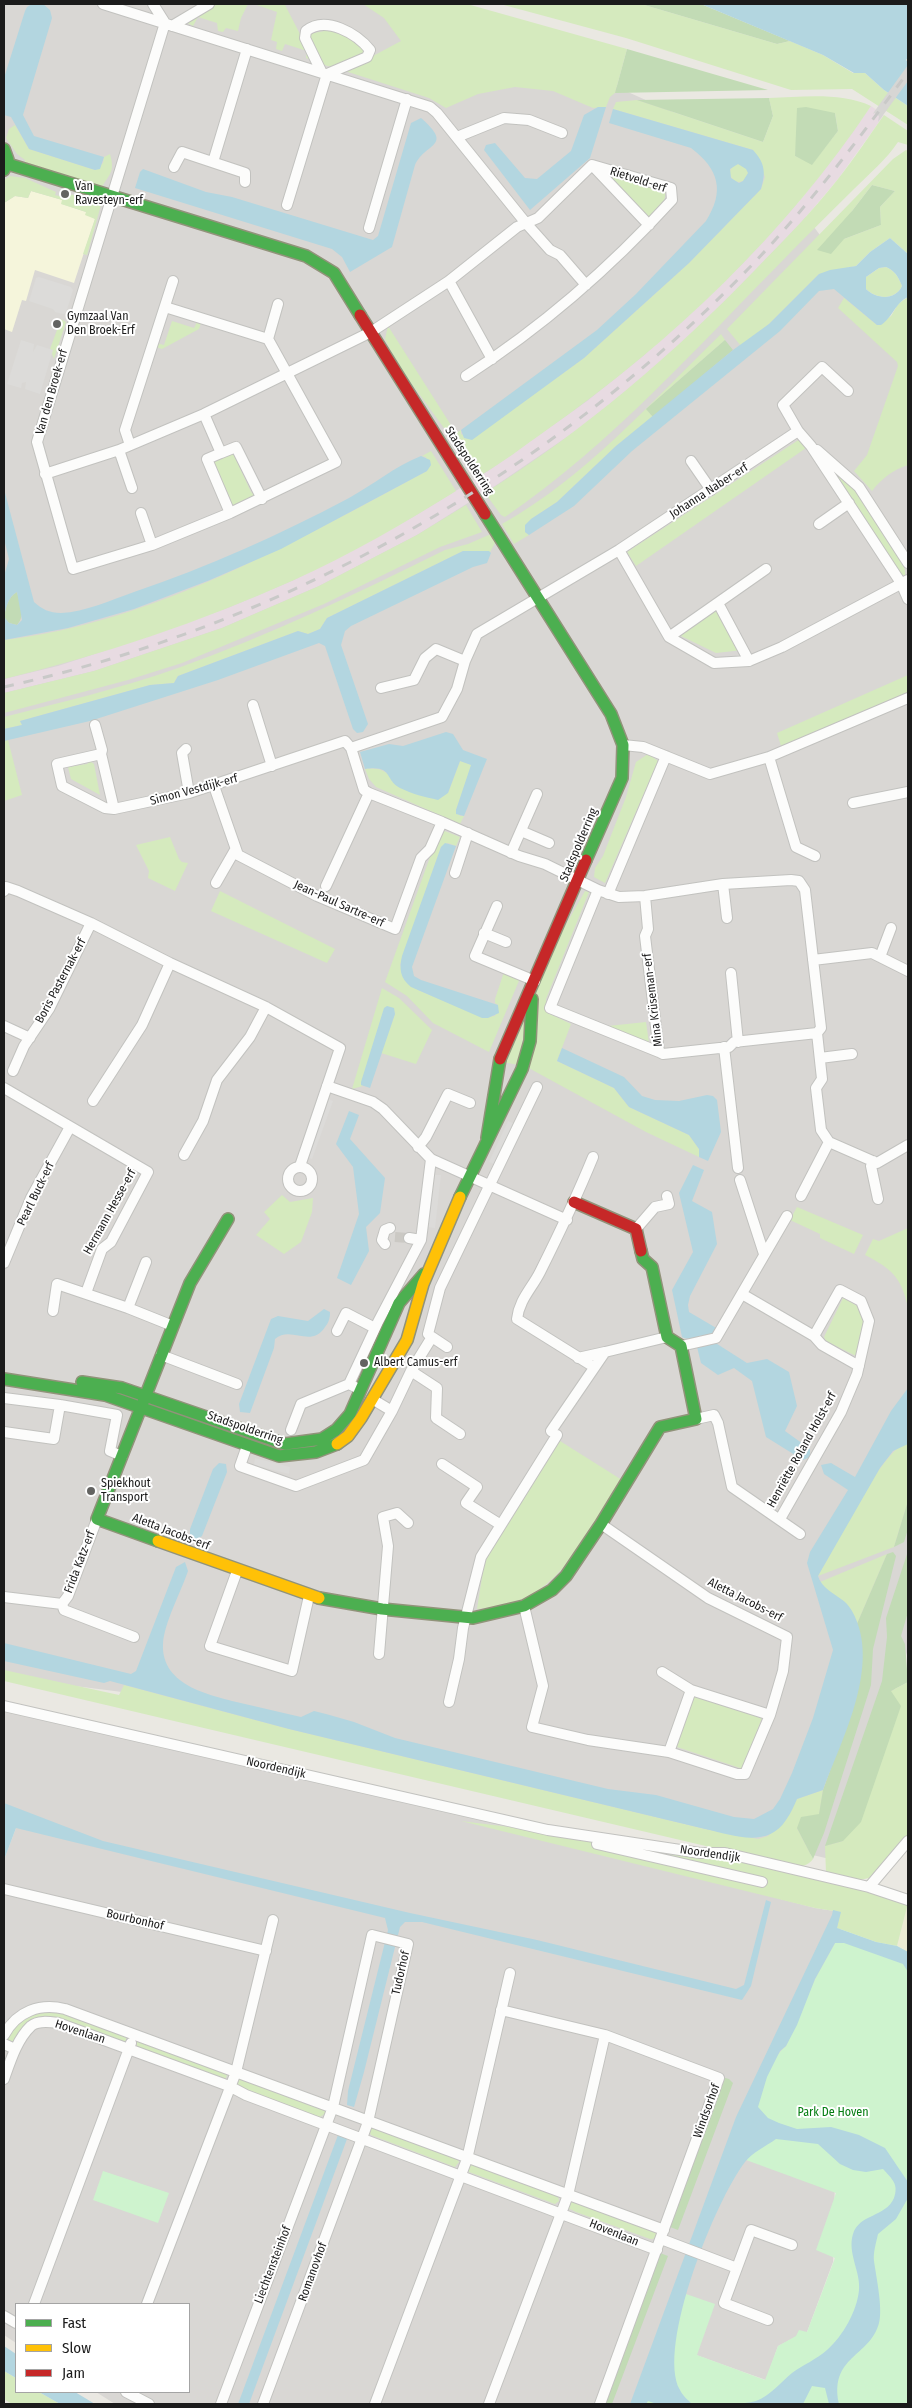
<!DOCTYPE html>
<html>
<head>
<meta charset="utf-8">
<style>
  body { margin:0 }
  #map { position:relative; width:912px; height:2408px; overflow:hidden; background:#eae8e2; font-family:"Fira Sans Condensed",sans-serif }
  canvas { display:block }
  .frame { position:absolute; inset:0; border:5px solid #1b1b1b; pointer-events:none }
  .legend { position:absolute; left:15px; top:2303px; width:175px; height:90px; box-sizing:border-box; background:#fff; border:1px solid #a4a4a4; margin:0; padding:6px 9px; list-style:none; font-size:15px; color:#1b1b1b }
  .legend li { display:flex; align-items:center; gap:10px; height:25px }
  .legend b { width:25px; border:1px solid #a4a4a4 }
</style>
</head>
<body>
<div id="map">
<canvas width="912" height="2408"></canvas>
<div class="frame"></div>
<ul class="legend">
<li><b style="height:6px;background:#4caf50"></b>Fast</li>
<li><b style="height:6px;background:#ffc107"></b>Slow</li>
<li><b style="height:6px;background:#c62828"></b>Jam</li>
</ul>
</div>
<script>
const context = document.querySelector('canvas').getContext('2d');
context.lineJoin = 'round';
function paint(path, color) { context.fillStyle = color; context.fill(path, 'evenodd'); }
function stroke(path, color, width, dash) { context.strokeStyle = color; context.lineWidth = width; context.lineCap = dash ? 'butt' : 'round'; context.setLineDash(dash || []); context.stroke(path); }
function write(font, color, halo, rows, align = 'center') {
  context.font = font + ' "Fira Sans Condensed",sans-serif'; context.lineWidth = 4; context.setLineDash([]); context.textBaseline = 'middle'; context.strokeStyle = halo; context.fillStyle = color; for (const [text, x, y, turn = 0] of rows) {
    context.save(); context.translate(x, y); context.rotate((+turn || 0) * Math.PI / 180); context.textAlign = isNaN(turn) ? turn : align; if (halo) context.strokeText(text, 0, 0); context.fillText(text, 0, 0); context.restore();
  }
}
const residential = new Path2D(`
  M4,4H432L757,150L905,350L908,454V1649L838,1861L130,1693L4,1677Z
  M4,1711L463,1815L815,1908L841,1912L833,2262L807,2332L778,2346L766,2380L696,2355L646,2404H115L96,2392H189V2304H16V2343L4,2335V1860L16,1828L5,1819L4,1824Z`);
const industrial = new Path2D(`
  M871,106L884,115L838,179L800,224L711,316L653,369L583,426L498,484L417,535L319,586L222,628L94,671L4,693V679L58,666L125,644L230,607L294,580L413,517L488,471L587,401L643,356L742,264L802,198Z`);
const education = new Path2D(`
  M31,191L63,200L62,204L86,212L95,219L74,283L35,270L26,301L22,300L12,332L4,329V203L15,196L28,198Z`);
const farmland = new Path2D(`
  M908,1903V1952L897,1946Z`);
const grass = new Path2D(`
  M218,4H248L241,18L238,31L226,28L223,32L218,31L217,23L198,17L193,26L184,21Z
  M254,4H287L285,5L314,61L306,58L307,51L285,44L282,51L276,49L277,42L271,40L277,12Z
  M363,4H467L627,49L615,93L610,97L606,107L593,108L553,91L515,87L478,94L446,108L429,98L345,71L401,41L384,18Z
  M500,4H641L777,44L790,41L823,55L853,73H865L884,90L908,106V125L852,89L791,90L626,38Z
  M330,30L348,35L366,53L338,69L321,64L308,34Z
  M769,98C802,97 841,92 871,106C787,232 672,342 548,429C524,446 501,464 476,478L455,443L406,376L390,349L385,339L388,326L456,433L461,430V434L472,439L584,358L689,263L761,189L765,177L753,150L613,109L616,102L637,100L763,142L773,116ZM835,113L838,131L812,164L795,156L796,147Z
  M884,115L908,131V145L898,142C886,160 870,173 854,189C832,211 809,233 787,256C697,347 612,444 505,517L501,515L485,493C585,430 674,354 756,269C784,240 813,211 838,179C854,159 869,136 884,115Z
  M15,125L29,149L95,170L103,163L104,157L110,154C115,172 110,173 102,187L25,163V160L17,154L6,138L9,129Z
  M906,150L908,151V254L890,238L870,252L856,266L819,274L769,324L741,346L727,329L893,159ZM872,185L895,191L880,207L881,225L844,239L852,211Z
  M730 173a9 9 0 1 1 18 0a9 9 0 1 1-18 0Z
  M603,169L664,186C669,201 659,209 649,219Z
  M10,176L25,178L56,192L55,195L63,197L64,194L85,196L98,200L101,205L87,255L83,254L95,219L85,215L86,212L61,204L62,200L31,191L28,198L15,196L4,203V180Z
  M886,267C895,271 898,276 902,286C895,301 876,299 866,289V277L879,268Z
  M908,297V465C893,470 882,478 872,491L854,471L867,455L898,366L897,362L838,308L844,298L877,325L891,316L898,304Z
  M61,319L66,322L54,359L50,349Z
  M172,321L194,328L197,322L201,323L199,329L162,349L156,347V343L164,345Z
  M721,334L725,340L646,409L653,417L616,446L557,502L531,519L525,532L529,535L514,544L502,524C587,476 652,401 721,334Z
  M800,439L806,448L636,566L627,552Z
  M817,450C826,459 836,467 845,477C856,489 910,563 905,575H900L876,535Z
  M431,451L456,491C404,523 350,555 294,580C201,622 102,655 4,679V640C153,623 296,541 427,471L426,457L422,456Z
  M233,453L251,492L257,497L233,508L230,501L231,500L213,461Z
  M466,505L482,532L440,547L324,604L182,663L128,680L4,713V693L94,671L222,628L319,586L417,535Z
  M491,534L496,541L490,552L463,551L327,618L320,629L308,634L298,631L178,676L174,683L150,685L20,721L22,725L4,729V717C62,702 122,688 178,668C270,635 358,593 445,550L468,544Z
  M716,609L743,650L716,653L679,635Z
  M908,675V692L781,746L777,733Z
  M8,740L22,795L4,801V741Z
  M648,754L658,761L605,883L594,877L595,868L603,856L626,797L636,762Z
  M90,761L94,764L100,795L71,779L68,767L87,764Z
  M460,761L472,765L456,810L460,816H464L460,824L376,787L369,779L365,769C382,767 388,772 396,785L448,793Z
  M442,830L460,837L456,846L448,843L441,847L400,965L418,990L482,1017L495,1016L498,1005L495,1003V999L505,969L521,976L489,1052L433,1023L407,996L385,982L439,832Z
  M170,837L179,859L182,862L188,863L175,891L148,878L149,871L136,845Z
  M220,891L335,949L327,963L211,911Z
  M585,891L589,892L546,999L548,1013L571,1024L557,1061L614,1088L629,1107L689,1135L699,1149V1157L646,1132L525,1066L533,1000L551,951Z
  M382,988L399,998L432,1030L416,1064L381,1053L396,1011L361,1085L363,1086L352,1089Z
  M528,1006L519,1065L502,1062Z
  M646,1022L649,1043L608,1029V1026Z
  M282,1195L290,1202L313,1198L312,1212L301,1242L284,1254L256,1235L270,1219L264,1212Z
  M797,1207L863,1235L854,1254L820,1238V1234L790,1220Z
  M908,1228V1307C901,1277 892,1269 865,1255L873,1239L879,1241Z
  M843,1298L859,1307C867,1327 863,1337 858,1357L826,1341L824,1337Z
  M560,1441L622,1480C596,1519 568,1580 522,1599C508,1605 492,1607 477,1609L485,1558Z
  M903,1444H908V1501L894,1547L818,1576C836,1545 876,1461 903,1444Z
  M887,1554L857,1624C847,1598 834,1601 820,1582Z
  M4,1670L119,1695L124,1685L289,1729L705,1829L758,1839L768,1836L797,1799L823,1790L819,1815L797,1828L813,1859C804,1871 791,1865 778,1863L4,1681Z
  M908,1682V1836L869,1878L859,1880L826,1873L825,1846L843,1841L891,1691Z
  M694,1694L763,1715L743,1769L677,1747Z
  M461,1821C609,1839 766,1857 908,1903L897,1946L876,1942L837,1928L840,1912L815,1908Z
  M53,2009L127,2036L125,2043L45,2019L13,2042L7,2040L8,2032L26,2015Z
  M137,2041L228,2073L225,2080L137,2049Z
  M240,2077L325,2109L326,2113L320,2117L240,2087L236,2084L237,2078Z
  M372,2127L457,2157L459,2162L455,2167L371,2135L369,2131Z
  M473,2163L558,2196L559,2201L555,2204L469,2172L467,2169L469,2164Z
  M570,2200L657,2232V2235L653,2239H650L576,2212L568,2208Z
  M4,2371L16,2378V2392H39L60,2404H12L4,2399Z`);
const forest = new Path2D(`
  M641,4H701L790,41L777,44Z
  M627,49L768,90L615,93Z
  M769,98L773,116L763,142L637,100Z
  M806,107L835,113L838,131L812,165L795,156L797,108Z
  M872,185L895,191L880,207L881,225L844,239L831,254L817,250L852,211Z
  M725,340L733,350L653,417L646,409Z
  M17,592C20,604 26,615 17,625L9,623L4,617C6,607 8,597 17,592Z
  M908,1501V1529L904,1542L894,1547Z
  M908,1551V1612L901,1636L905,1644L908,1682L891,1691L901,1706L861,1822L843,1841L825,1846L882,1681L887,1637L886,1618Z
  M893,1552L896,1556L873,1649L871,1685L824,1833L813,1859L797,1828L801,1817L819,1814L823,1790L856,1699L861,1643L857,1624L887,1554Z
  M722,2077L729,2079L733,2083L678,2230L670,2227L722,2085Z
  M660,2253L668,2256L612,2404H604Z`);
const park = new Path2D(`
  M837,1928L876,1942L897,1946L908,1952V2404H646L686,2294L715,2304L697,2355L765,2380L778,2346L796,2336L799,2330L807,2332L835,2258L816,2250L836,2193L746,2160C753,2130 762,2064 786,2046L815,1979L835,1943Z
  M103,2171L169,2193L158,2223L93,2200Z`);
const parking = new Path2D(`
  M39,277L71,287L73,290L66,313L63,314L55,312L53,309L29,301L36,278Z
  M21,340L34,344L33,352L37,345L53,350L40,394L25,389L26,382L22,383L21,388L7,384Z
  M328,1099L333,1101L312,1159L307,1157Z
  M508,1121L515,1124L496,1165L489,1162Z
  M433,1175H441L435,1228L427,1227Z
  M255,1458L290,1467L289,1474L254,1465Z`);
const water = new Path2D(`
  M32,4H43L50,10L52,18L23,115L34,136L104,157L100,169L95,170L29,149L11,117L4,115V78L25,11L27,7Z
  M701,4H908V57L906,60L908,62V106L884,90L865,73H854L823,55Z
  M598,107H606L590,158L530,210L484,150L486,145L495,143L525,178L537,179L571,151L584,115Z
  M613,109L753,150C765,163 766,173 761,189L689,263L584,358L472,440L464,438L461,430L597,330L636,294L706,221C725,191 719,169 691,148L609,123ZM738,164L746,169L748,173L743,181L739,183L731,178L730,169Z
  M421,118C454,147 426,142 415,165L392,247L350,272L342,257L332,249L135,188L140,172L143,169L206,192L232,197L373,240L378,236L411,123Z
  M890,238L908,254V297C895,303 893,317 881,325H877L834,289L819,291L780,331L632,451L574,506L529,535L525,532V525L531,519L557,502L616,446L733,350L769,324L819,274L830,270L856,266L870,252ZM886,267C895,271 898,276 902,286C895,301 876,299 866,289V277L879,268Z
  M421,456L430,460L431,465L427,471L281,549L210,580L134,609L68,628L4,640V576L9,559L4,539V489L34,602C42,609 49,613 61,613C85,612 111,600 134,592C208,567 279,535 349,498C373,485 395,466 421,456ZM17,592L22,620L17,625L9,623L4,617C6,607 8,597 17,592Z
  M463,551H489L491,553L487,563L473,567L351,626L345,631L341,645L368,724L363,732L357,733L353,729L325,646L319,643L218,680L90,721L4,741V729L22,725L20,721L150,685L174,683L178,676L298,631L308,634L320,629L327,618Z
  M446,732L453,734L463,750L487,759L464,816L456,814V810L471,765L460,761L448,793L438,800C425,797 412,794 400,788C384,780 394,765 365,769L360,752L389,744L403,746Z
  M445,843L456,846L412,967L414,976L421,980L498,1005L499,1013L488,1018H482L411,987C400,978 399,969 402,956L441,847Z
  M387,1006L394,1008L395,1014L370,1088L361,1085V1082L384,1008Z
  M562,1048L624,1077L642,1096L655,1100L679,1101L707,1095L713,1096L717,1100L721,1132L708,1161L699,1157V1149L689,1135L629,1107L614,1088L557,1061Z
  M349,1111L359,1115L350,1139L385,1178L380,1213L366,1227L369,1251L351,1285L337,1278L359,1214L353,1167L336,1144Z
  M693,1165L704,1170L692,1201L712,1212L717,1244L690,1296L688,1305L689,1312L718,1329C712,1337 691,1342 682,1337L672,1290L693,1252L679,1193Z
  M324,1309L330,1312C330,1318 329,1322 325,1327C311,1349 291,1325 275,1339L274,1348L250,1413L240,1412L239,1404L271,1319L278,1316L308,1321Z
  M714,1342L747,1363L767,1359L789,1372L797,1406L785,1431L810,1449V1457L803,1460L766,1437L752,1381L734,1368L718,1375L701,1363L697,1347Z
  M908,1388V1444L893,1451L880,1468L818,1576C824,1594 844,1595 852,1611C882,1664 842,1739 823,1790L797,1799C794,1806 791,1813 786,1820C767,1849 733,1835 705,1829L289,1729L110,1681L104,1683L4,1661V1643L131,1674L136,1671L176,1567L185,1562L188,1571C181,1592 164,1623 163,1644C161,1687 213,1696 245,1704C264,1708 282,1713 301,1717L314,1711L326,1714L354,1722L395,1738L608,1789L656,1795L734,1817L754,1819L773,1809L780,1799L792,1773L813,1718L833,1650L807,1563L810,1552L848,1490L824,1474L821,1465L831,1463L855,1477L891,1411Z
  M219,1463L226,1464L227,1472L202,1536L193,1542L190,1538V1529L213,1469Z
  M4,1803L103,1841L410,1913L537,1940L736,1989L744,1985L766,1900L771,1902L751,1986L742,2000L422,1922H405L400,1927L364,2072L354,2107L347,2105L348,2091L388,1930L385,1918L16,1828L4,1860Z
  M833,1910L841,1912L837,1928L876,1942L897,1946L908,1952V1972L903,1964L844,1943H835L815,1979L797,2025L786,2046L780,2051L767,2077L758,2107L768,2118L779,2123L797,2129L831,2127L859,2135L885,2148L908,2182V2198L896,2219L878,2234C876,2243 873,2253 874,2261C876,2276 883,2308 879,2323C870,2357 829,2356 839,2404H829L825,2388L812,2386L803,2404H733C741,2403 749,2403 756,2401C770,2396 781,2382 792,2373C803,2365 817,2359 827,2350C843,2336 857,2311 859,2290C861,2272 847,2253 853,2234C859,2214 886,2217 894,2198C899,2184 892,2179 883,2169L866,2172L853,2170L840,2164L818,2144L776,2139C766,2146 752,2153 745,2162C716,2199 656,2347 680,2390C682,2395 688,2400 692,2404H657L648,2401L646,2404H630L736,2117L832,1915Z
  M338,2135L347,2139L249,2404H238Z
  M4,2346L16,2354V2378L4,2371Z
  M39,2392H75L95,2404H60Z`);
const pier = new Path2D(`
  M908,65V81L878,122L879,116L875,113L873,114L874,112Z`);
const streetTunnel = new Path2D(`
  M395,1237L409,1238`);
const street = new Path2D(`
  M103,4L430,107L437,113L525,222L550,250L560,255L586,285
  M153,4L165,23L37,442L73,569L152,545L230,513L336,462L268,339L165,307
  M172,26L209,4
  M457,137L504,118L529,120L562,133
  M213,162L247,49
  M593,166L649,225
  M174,167L182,152L245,173V182
  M287,205L327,74L367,57L370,50C357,34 326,15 306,31L305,38L322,73
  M369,228L407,99
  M449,281L492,359
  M268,339L278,304
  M848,391L822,367L783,405L798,431L811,446L901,583L908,599
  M204,414L221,453L207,459L230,513
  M130,445L125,430L173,281
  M119,450L132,488
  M817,450L859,487L908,563
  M221,453L236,447L262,499
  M691,461L711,490
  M45,474L119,450L204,414L371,332L449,281L517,227L538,218L592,165L671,188L672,200C611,267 542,327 466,376
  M141,513L152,545
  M819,524L849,503
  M619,550L669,637L714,663L749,661L782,647L908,580
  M718,603L749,661
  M669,637L766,569
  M381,688L414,680L425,658L436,649L465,661
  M253,705L272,766
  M95,725L102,750L101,754
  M623,745L643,747L710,774L769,757L908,698
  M351,748L364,790L369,793L442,822L519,856L545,864L598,890L619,897L645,896L723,884L791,880L799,881L805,890L821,1028L817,1033L822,1079L816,1088L821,1130L829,1142L877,1163L908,1145
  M186,749L182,753L189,793
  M769,757L796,847L815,856
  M214,786L238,855L317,896L395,929L421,858L430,849L442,822
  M853,803L908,792
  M114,809L101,754L57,764L62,786L105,808L114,809L189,793L345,741L351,748L442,717L457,689L465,661L477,634L619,550L798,431
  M521,831L549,843
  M511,853L537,794
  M455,873L468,833
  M216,883L235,850
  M723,884L727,918
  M326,886L369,793
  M598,890L550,1008L659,1052
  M4,891L6,887L18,891L91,923L170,963L266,1007L340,1048L300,1166
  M608,894L666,756
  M645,896L648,929L645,936L659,1052L663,1054L729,1047L734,1042L817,1033
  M497,906L475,956L535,981
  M484,933L506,942
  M880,957L891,928
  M813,960L872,953L908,971
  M731,973L738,1042
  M4,1026L30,1038
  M724,1047L738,1168
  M820,1058L852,1054
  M13,1071L24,1046L49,1009L91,923
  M327,1086L373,1102L383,1109L431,1159L567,1220
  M4,1088L148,1172L111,1242L102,1249L86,1293
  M93,1101L142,1025L170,963
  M418,1147L426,1137L448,1094L470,1103
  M184,1155L203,1121L217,1080L250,1037L266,1007
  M593,1157C577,1196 559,1234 540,1272C532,1288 519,1300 517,1319L594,1367
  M873,1161L871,1166L878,1199
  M288 1179a12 12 0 1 1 24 0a12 12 0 1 1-24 0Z
  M740,1180L764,1254
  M801,1196L829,1142
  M636,1229L655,1207L669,1204L667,1196
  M409,1238L421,1240
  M385,1244L382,1240L385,1230L390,1228
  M4,1263L31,1198L70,1127
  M742,1294L814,1336L822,1345L859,1366
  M128,1308L146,1262
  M53,1311L57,1284L128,1308L173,1326
  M337,1331L346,1313L375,1328
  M432,1337L447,1347
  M681,1346L716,1338L787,1216
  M161,1355L237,1384
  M578,1358L605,1352
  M411,1371L437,1388L436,1418L460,1434
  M349,1384L378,1322L421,1240L431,1159
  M4,1398L60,1405L117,1415L110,1451L122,1456
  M372,1399L392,1411L411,1371L432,1337L428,1334L440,1288L537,1087
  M696,1419L714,1415L718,1423L732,1487L800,1534
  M291,1430L301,1404L349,1384L355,1387
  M551,1431L605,1352L667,1337
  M4,1432L54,1439L60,1405
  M247,1446L240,1466L296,1486L364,1460L392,1411
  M442,1464L477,1487L466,1503L501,1525
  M780,1519L841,1412L857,1374L869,1321L861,1301L840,1290L814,1336
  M601,1524L708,1598L787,1637L783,1671L770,1715
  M237,1571L210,1646L292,1671L309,1596
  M4,1597L62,1604L64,1610L134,1637
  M62,1604L68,1596L97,1519
  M524,1606L543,1686L532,1727L588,1740L669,1752L737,1774H745L770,1715L691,1690
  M379,1654L388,1546L383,1517L397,1513L408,1523
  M662,1672L691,1690L669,1752
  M449,1702L459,1659L463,1628L481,1557L557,1435
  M4,1706L548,1830L700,1853H725L869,1887L908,1900
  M597,1844L762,1882
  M869,1887L908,1841
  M4,1889L266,1951
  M501,2010L605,2035L719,2078L600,2404
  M4,2035C17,2011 40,2003 65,2009L664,2230
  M4,2044L15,2049
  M4,2079C10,2062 17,2039 31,2026C38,2020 50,2022 58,2023L229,2086L246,2095L657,2250
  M661,2239L737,2268
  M34,2304L131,2043
  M147,2304L236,2072L273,1920
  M4,2316L16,2323
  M768,2320L724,2303L751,2230L792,2245
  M126,2392L149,2404
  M221,2404L333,2107L372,1935L408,1944L368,2122L263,2404
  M375,2404L467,2159L510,1973
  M489,2404L568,2195L605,2035`);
const fast = new Path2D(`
  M4,149L8,160L4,170
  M8,164L306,256L334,273L360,315
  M485,514L611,714L623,745L622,778L586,860
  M487,1138L500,1059
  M460,1197L522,1069L530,1041L532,999
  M4,1379L105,1395L279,1456L316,1452L337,1444
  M82,1382L122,1388L285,1444L322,1439L336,1430L350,1414L399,1303L424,1274
  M158,1541L97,1519L190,1283L228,1219
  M319,1598L382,1609L473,1618L524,1606L552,1590L566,1576L601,1524L660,1427L696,1419L681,1346L667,1337L652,1267L643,1259L641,1251`);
const slow = new Path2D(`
  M337,1444L348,1436L361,1418L407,1340L423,1284L460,1197
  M158,1541L319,1598`);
const jam = new Path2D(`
  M360,315L485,514
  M500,1059L586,860
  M574,1202L636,1229L641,1251`);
const rail = new Path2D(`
  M4,687C286,624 548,476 749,268C808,207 858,140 908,72`);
const markers = [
  [65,194,5,"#636361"],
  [57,324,5,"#636361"],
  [364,1363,5,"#636361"],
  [91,1491,5,"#636361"]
];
const streetNames = [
  ["Rietveld-erf",638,180,18],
  ["Van den Broek-erf",52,392,-74],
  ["Stadspolderring",469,461,57],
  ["Johanna Naber-erf",709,491,-33],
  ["Simon Vestdijk-erf",194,790,-15],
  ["Stadspolderring",579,845,-67],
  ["Jean-Paul Sartre-erf",339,904,24],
  ["Boris Pasternak-erf",61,981,-62],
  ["Mina Krüseman-erf",653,1000,-97],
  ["Pearl Buck-erf",36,1194,-64],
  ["Hermann Hesse-erf",110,1212,-61],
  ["Stadspolderring",245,1428,19],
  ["Henriëtte Roland Holst-erf",802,1450,-61],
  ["Aletta Jacobs-erf",171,1532,21],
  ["Frida Katz-erf",80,1562,-69],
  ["Aletta Jacobs-erf",745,1600,27],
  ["Noordendijk",276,1768,13],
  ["Noordendijk",710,1854,8],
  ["Bourbonhof",135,1920,13],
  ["Tudorhof",401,1973,-77],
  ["Hovenlaan",80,2032,18],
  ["Windsorhof",707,2111,-70],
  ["Hovenlaan",614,2233,22],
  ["Liechtensteinhof",273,2265,-69],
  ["Romanovhof",313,2272,-70]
];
const poiNames = [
  ["Van",75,187],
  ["Ravesteyn-erf",75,201],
  ["Gymzaal Van",67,317],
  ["Den Broek-Erf",67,331],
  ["Albert Camus-erf",374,1363],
  ["Spiekhout",101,1484],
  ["Transport",101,1498]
];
const parkNames = [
  ["Park De Hoven",833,2113]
];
paint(residential, '#d9d7d4');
paint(industrial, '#e8dbe2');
paint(education, '#f5f5db');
paint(farmland, '#ebebd4');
paint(grass, '#d5eabe');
paint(forest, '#c2dbb5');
paint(park, '#cef3ce');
paint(parking, '#dcdbd9');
paint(water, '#b3d6e0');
paint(pier, '#d7d6d4');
stroke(streetTunnel, '#cbc9c4', 10, [10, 5]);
stroke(street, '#c2c2bf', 12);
stroke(fast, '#91937a', 14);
stroke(slow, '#91937a', 14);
stroke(jam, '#91937a', 14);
stroke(street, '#fcfcfb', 10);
stroke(fast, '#4caf50', 11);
stroke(slow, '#ffc107', 11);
stroke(jam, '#c62828', 11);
stroke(rail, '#c9c9c8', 3, [10, 10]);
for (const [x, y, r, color] of markers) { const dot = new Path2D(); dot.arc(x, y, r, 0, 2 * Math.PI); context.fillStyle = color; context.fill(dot); stroke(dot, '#fff', 2); }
write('12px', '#1b1b1b', '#fff', streetNames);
write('12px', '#1b1b1b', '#fff', poiNames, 'left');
write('12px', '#047d11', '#fff', parkNames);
</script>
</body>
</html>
